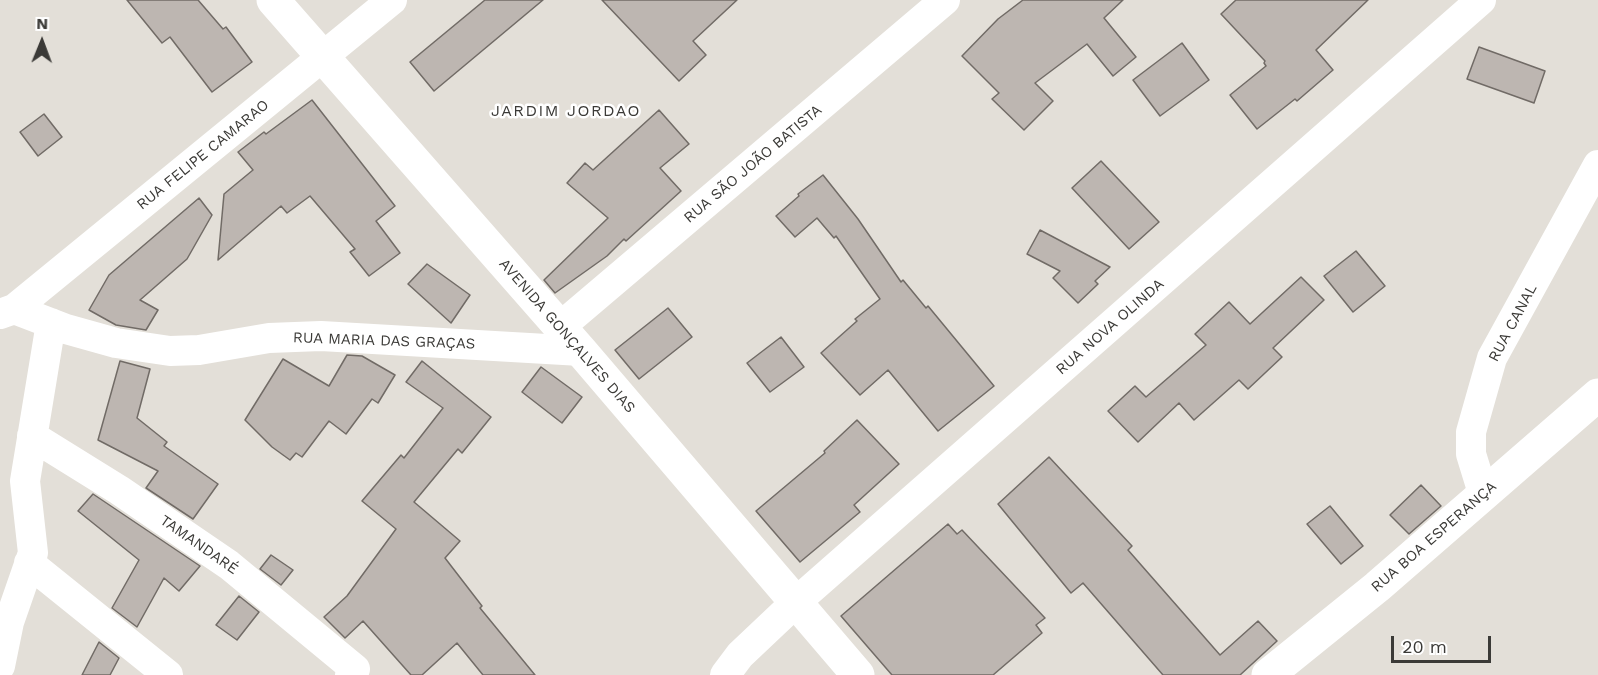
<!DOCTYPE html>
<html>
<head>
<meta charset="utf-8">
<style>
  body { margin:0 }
  #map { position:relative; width:1598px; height:675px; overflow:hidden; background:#e3dfd8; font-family:"Work Sans",sans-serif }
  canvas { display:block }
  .north { position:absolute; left:12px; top:12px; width:60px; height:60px; -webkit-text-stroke:4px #fff; paint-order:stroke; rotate:1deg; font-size:16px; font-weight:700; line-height:24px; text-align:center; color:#3b3a37 }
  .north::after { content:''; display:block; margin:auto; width:21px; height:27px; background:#3b3a37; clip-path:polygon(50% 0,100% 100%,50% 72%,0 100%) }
  .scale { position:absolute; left:1391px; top:636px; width:100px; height:27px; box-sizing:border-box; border:3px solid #3b3a37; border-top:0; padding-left:8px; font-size:18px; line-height:21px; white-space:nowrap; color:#3b3a37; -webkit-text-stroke:4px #fff; paint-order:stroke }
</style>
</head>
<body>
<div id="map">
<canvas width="1598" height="675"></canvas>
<div class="north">N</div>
<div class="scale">20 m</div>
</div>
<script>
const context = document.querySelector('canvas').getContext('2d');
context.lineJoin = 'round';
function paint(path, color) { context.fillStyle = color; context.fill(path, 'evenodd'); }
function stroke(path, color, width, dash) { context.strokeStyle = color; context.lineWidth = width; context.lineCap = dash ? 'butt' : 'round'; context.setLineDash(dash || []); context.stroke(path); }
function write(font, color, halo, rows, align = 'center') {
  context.font = font + ' "Work Sans",sans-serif'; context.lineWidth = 5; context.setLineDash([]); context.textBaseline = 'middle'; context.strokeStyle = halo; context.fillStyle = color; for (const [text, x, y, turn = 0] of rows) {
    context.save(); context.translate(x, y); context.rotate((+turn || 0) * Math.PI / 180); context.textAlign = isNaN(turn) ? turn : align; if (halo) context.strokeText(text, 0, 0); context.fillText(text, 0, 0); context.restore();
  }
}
const building = new Path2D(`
  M127,0H198L223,29L226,27L252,62L212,92L170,37L162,43Z
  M485,0H543L434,91L410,62Z
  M602,0H737L693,41L706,55L679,81Z
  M1023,0H1123L1104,18L1136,57L1113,76L1087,44L1035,83L1053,101L1024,130L992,99L999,93L962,56L998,19Z
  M1236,0H1368L1316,50L1333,70L1297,101L1295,99L1257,129L1230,95L1266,66L1264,63L1265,61L1221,14Z
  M1182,43L1209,80L1160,116L1133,80Z
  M1479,47L1545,71L1534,103L1467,79Z
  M312,100L395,206L376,221L400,253L369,276L350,252L355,249L310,196L287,213L281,206L218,260L224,194L253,170L238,152L264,132L266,134Z
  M659,110L689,144L660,168L681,191L626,241L624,239L607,256L555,293L544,280L608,218L567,183L585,163L593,170Z
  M44,114L62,137L38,156L20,132Z
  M1101,161L1159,222L1129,249L1072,188Z
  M823,175L858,219L901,282L903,280L926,308L928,306L994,386L938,431L888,370L860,395L821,353L857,321L855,319L880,299L836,236L834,238L817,218L795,237L776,216L799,196L798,194Z
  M199,198L212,215L187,259L140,300L158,310L146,330L116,325L89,310L109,275Z
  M1040,230L1110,267L1095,281L1098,284L1078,303L1053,278L1060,271L1027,254Z
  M1356,251L1385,286L1353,312L1324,276Z
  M427,264L470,295L451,323L408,284Z
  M1301,277L1324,300L1273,348L1282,357L1248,389L1239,380L1194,420L1179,403L1138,442L1108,411L1135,386L1146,397L1206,345L1195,334L1229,302L1250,324Z
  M668,308L692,337L639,379L615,350Z
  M781,337L804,367L770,392L747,363Z
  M347,355L362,356L395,375L378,403L372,399L346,434L329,421L302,457L296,453L290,460L272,447L245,420L283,359L329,386Z
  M120,361L150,369L137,418L167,442L164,446L218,484L193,519L146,488L158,471L98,440Z
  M422,361L491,417L462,453L458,449L414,502L460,541L445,558L482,606L480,608L535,675H483L457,643L422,675H411L363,621L345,638L324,617L347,596L396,529L362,501L401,455L404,458L443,408L406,382Z
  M541,367L582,397L562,423L522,392Z
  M857,420L899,464L854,505L860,512L800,562L756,511L825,453L824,451Z
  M1049,457L1132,546L1128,550L1220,655L1258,621L1277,641L1240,675H1163L1083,583L1071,593L998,504Z
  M1421,485L1441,506L1409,534L1390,515Z
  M93,494L200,566L179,591L164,578L137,627L112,608L139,560L78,511Z
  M1330,506L1363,546L1341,564L1307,524Z
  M948,524L957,534L962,530L1045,618L1036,625L1042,633L993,675H892L841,616Z
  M271,555L293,570L281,585L260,569Z
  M239,596L259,612L237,640L216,625Z
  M99,642L119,658L110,675H82Z`);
const street = new Path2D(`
  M14,309L66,329L116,343L170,351L199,350L269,338L321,336L581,351
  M0,314L14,309L392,0
  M560,327L945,0
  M32,436L119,490L229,565L355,669L350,675
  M1483,493L1471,454V432L1492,358L1598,165
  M29,563L168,675
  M0,666L9,622L33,553L25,481L51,323
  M725,675L740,655L795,603L1481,0`);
const secondary = new Path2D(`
  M273,0L581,351L858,675
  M1268,675L1377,587L1598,395`);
const streetNames = [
  ["RUA FELIPE CAMARAO",203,155,-39],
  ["RUA SÃO JOÃO BATISTA",753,164,-40],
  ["RUA CANAL",1513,323,-62],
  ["RUA NOVA OLINDA",1110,327,-41],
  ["AVENIDA GONÇALVES DIAS",567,336,49],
  ["RUA MARIA DAS GRAÇAS",384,341,2],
  ["RUA BOA ESPERANÇA",1434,537,-41],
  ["TAMANDARÉ",199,545,35]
];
const neighbourhoodNames = [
  ["JARDIM JORDAO",566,111]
];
paint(building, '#bdb6b1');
stroke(building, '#716b66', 1.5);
stroke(street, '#fff', 30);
stroke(secondary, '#fff', 33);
write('15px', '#3b3a37', '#fff', streetNames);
context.letterSpacing = '1.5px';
write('16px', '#3b3a37', '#fff', neighbourhoodNames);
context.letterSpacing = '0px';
</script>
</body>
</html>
